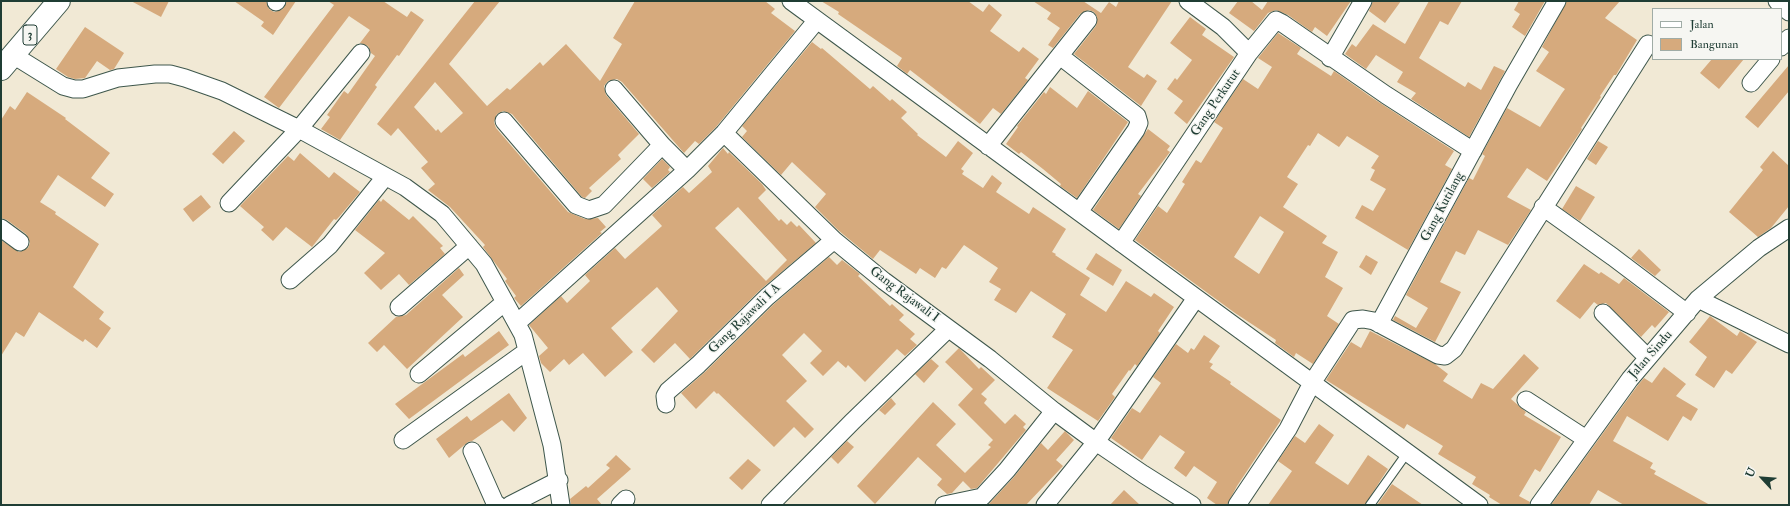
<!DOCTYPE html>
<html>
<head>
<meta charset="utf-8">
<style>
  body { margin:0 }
  #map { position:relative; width:1790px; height:506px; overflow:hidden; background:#f1e9d5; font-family:"IM FELL Double Pica",serif }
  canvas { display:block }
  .frame { position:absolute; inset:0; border:2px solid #1f3d34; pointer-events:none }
  .legend { position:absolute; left:1652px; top:8px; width:130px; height:52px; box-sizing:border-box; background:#f6f6f2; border:1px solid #a0aca6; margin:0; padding:5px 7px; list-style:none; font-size:12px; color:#1f3d34 }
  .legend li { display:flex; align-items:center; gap:8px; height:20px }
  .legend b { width:20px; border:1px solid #a0aca6 }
  .north { position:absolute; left:1742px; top:458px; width:40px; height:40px; -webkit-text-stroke:3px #f6f6f2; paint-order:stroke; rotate:296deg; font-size:11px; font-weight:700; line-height:16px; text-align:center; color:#1f3d34 }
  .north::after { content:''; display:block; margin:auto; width:14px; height:18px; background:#1f3d34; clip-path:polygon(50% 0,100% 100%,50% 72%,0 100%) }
</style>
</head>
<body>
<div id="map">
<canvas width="1790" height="506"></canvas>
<div class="frame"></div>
<ul class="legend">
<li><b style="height:5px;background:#fff"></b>Jalan</li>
<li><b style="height:11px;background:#d6aa7d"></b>Bangunan</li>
</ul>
<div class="north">U</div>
</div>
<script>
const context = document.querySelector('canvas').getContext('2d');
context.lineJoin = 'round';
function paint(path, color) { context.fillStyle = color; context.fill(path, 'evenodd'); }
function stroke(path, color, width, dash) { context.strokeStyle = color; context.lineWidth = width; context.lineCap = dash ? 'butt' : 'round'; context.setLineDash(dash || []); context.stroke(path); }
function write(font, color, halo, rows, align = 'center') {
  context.font = font + ' "IM FELL Double Pica",serif'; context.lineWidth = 3; context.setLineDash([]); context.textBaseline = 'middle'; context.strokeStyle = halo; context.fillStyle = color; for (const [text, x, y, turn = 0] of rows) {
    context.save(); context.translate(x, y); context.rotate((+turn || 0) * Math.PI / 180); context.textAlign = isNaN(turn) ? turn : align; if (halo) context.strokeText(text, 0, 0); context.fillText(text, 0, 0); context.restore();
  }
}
const building = new Path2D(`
  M131,1H169L161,17Z
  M234,1H266L269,9L274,12L283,9L287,1H296L273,35L261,26L264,22Z
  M328,1H383L407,17L411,11L424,20L399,56L397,55L375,85L377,87L340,140L321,129L330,117L327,115L344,91L348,94L375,56L371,53L368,46L360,43L370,30L349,16L279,108L264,97L334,5Z
  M475,1H500L449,64L487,106L507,88L510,90L540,62L543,66L566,44L600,81L622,44L613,38L635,1H765L775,9L771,13L795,31L716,127L699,144L695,141L684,153L622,82L617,79L608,81L604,86L606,95L639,134L618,155L621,159L589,188L592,191L585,198L582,197L512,114L503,111L497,114L494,122L496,128L568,212L585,219L598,218L606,227L600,232L602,233L521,306L514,298L516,296L505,281L507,279L483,247L485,245L450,207L428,190L435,184L421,168L428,162L398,128L391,136L377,124ZM435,82L463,113L441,133L438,129L436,131L414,107Z
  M821,1H968L983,12L989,4L1002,15L990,31L1019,52L1023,47L1039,59L1025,78L1028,80L1001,114L993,108L980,124L910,70L907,74L897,66L902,58L838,14L839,12Z
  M1033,1H1083L1101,13L1109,2L1116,7L1119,1H1172L1128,67L1144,78L1147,74L1157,81L1141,106L1074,54L1096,26L1097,17L1094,12L1089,10L1080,14L1053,48L1048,45L1060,28L1047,19L1051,13Z
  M1238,1H1251L1262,10L1268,1H1351L1327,36L1315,27L1312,32L1288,15L1276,10L1268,13L1254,31L1229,13Z
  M1373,1H1401L1385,23L1369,11Z
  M1429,1H1462L1448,25L1440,21L1419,58L1465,87L1468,82L1481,90L1494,66L1505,71L1469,137L1411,99L1416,93L1397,82L1403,72L1376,55L1366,69L1345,54L1352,44L1356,47L1373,24L1405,44Z
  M1519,1H1545L1525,36L1512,27L1520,14L1514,10Z
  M1567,1H1620L1605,18L1637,40L1616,75H1614L1600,96L1601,97L1581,128L1582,129L1570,147L1547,181L1527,168L1507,197L1531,210L1508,245L1478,230L1465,255L1456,251L1440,282L1461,292L1435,342L1393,320L1395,316L1416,328L1428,308L1406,295L1469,178L1473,180L1485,156L1482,154L1507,108L1540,127L1562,93L1565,89L1536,71L1549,52L1542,47Z
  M1190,17L1206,29L1202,35L1234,57L1187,124L1174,113L1183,101L1167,89L1175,78L1177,80L1192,60L1170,43Z
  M85,27L124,53L114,69L110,70L97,61L85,78L75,79L68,77L56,69Z
  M1278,33L1301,48L1297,54L1331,76L1334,71L1371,97L1454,151L1445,165L1452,169L1408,250L1355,218L1362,205L1373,211L1386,189L1370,180L1375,170L1371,168L1379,156L1347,136L1339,147L1318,133L1310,146L1308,145L1287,177L1298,184L1283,207L1327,236L1322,243L1338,252L1325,277L1343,288L1327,316L1339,324L1313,364L1296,353L1294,357L1275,343L1276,340L1235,313L1135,240L1158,206L1167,213L1185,184L1182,182L1196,160L1201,163L1223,128L1214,122L1243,79L1258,89L1272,67L1258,58ZM1260,216L1284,232L1259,274L1234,257Z
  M812,42L821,49L822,48L870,89L873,86L890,101L892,99L907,112L901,118L918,134L917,135L946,157L958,141L973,153L961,169L964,171L962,174L983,188L992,175L1002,183L996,192L1029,214L1033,207L1066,229L1052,252L1056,254L1055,255L1090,278L1080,295L1106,312L1126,281L1151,297L1154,293L1174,307L1158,331L1160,333L1137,366L1135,364L1130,371L1129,370L1112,394L1115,397L1098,421L1047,388L1073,350L1052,337L1066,314L1031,291L1016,313L994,300L1001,289L989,282L998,268L964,245L946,269L942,267L935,278L920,268L916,274L880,250L873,259L838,230L815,207L826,194L792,162L781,175L742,137L747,131L742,126Z
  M1712,59H1744L1719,89L1700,73Z
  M1789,65V91L1758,128L1745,117Z
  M1050,87L1077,108L1088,91L1128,122L1077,198L1060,186L1061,184L1043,169L1021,152L1019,154L1006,144L1018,127L1017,126L1044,92L1046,94Z
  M27,92L66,118L65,119L110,153L91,178L114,194L105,207L58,175L40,202L56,212L55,214L99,244L73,287L104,312L99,319L111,328L97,348L85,339L83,342L71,334L39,312L24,337L16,332L1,356V240L19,252L28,248L30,243L26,234L7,220L1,218V120L10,106L15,110Z
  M1148,129L1170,146L1167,150L1170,152L1138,194L1141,196L1119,229L1093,210Z
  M234,131L245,141L223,164L212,154Z
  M1598,141L1608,147L1596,165L1587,159Z
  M723,148L728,154L729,152L762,184L766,190L758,198L779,221L781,219L787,225L791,221L797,227L799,225L816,243L760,290L690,359L675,343L654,363L641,350L678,311L657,287L611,328L633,352L605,377L583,353L569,365L564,359L550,372L541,363L539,356L548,348L529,325L561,296L567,303L590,281L585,275L615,248L625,259L662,226L652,215L683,187L689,193L712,172L708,166ZM738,207L787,260L766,281L715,228Z
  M1773,151L1789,166V206L1771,228L1758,237L1729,212L1763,170L1760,167Z
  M300,153L329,178L334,172L360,192L339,217L336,220L334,219L312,247L286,227L273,241L261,230L264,227L240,206L288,156L294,161Z
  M662,159L670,167L668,170L670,172L652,188L643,179Z
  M1576,186L1595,197L1580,221L1562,209Z
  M201,195L211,207L193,222L183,209Z
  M383,199L409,220L413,216L443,246L440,248L445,254L409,285L399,274L381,290L364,273L385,253L355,230L379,200L381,202Z
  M1639,249L1661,270L1655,276L1631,258Z
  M1096,253L1122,270L1113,286L1086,269Z
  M1366,255L1378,262L1371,275L1359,267Z
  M829,257L837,265L842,260L860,274L858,276L890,306L892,304L904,315L899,320L915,334L910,339L917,345L905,356L897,349L865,382L848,365L846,368L838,361L823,376L810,363L822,351L804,333L782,355L807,381L786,401L814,429L805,438L794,427L774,447L718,393L717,394L714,391L696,409L681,393L705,372L774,304Z
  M1584,264L1599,274L1601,272L1619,284L1624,278L1669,312L1655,328L1652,325L1641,337L1606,303L1598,305L1594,302L1580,319L1556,301Z
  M459,268L464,275L442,295L463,317L407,369L384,345L377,352L368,343L396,317L406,315Z
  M1710,316L1737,336L1740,331L1757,342L1732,374L1726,370L1714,388L1695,375L1707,357L1689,342Z
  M499,331L509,345L409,419L395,404L463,354L465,357Z
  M1370,331L1435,364L1448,374L1443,381L1472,399L1481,383L1493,389L1524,354L1539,368L1511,399L1526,412L1524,415L1561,437L1540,472L1535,469L1519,496L1530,502L1529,505H1502L1489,497L1490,495L1472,484L1476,477L1438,454L1443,446L1407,424L1404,429L1326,380L1351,342L1361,348Z
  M1204,335L1220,346L1209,362L1213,364L1210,368L1231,382L1230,384L1281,420L1237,486L1227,505H1217L1207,498L1217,482L1194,466L1186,477L1174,468L1185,452L1160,435L1142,460L1111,438L1132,408L1140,413L1161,383L1153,377L1176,344L1188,353L1191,348L1194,350Z
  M959,348L979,369L981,367L995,380L981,394L987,399L984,403L1005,424L1015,414L1026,424L1023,427L1026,430L977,488L971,489L963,481L952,493L947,494L937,485L942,479L918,457L875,504L857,486L933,402L956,424L936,445L965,473L991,447L988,445L993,440L958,405L973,389L945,362Z
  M931,359L939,366L924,383L915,374Z
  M1664,367L1686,384L1676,396L1698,409L1691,421L1683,416L1668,441L1627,416L1613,441L1653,463L1650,468L1656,471L1654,474L1710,505H1624L1598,490L1589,505H1551L1638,385L1644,378L1652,383Z
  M509,393L527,418L514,432L502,420L472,441L468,442L449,458L436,439L467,416L471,421Z
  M891,398L896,404L885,415L879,410Z
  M1319,424L1334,435L1315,463L1348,485L1368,455L1388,469L1382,478L1365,505H1268L1292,471L1278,461L1295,436L1305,443Z
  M1065,431L1074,440L1056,460L1063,466L1026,505H988L1014,477L1041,443L1048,450Z
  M847,441L854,447L838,464L831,457Z
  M616,455L631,469L597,499L602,505H571L570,499L586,486L588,488L610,468L606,465Z
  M748,459L761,470L742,490L729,478Z
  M1392,484L1423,505H1377Z
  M1124,490L1140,505H1110Z`);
const service = new Path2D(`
  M1370,505L1407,453`);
const minor = new Path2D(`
  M791,1L1479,505
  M1188,1L1223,27L1249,53
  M1777,1L1789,12
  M276,2L277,1
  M1781,47L1789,38
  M13,55L63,86L74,89H83L118,78L155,74H170L185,78L222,91L299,129L405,187L442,214L484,264L523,335L552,445L561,505
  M1060,56L1137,116L1139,123L1136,130L1079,212
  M1330,58L1363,1
  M1751,83L1771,59
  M614,89L662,145L687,170
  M504,121L576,205L589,210L604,205L662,145
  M724,133L834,240L884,281L990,359L1054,411L1096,442L1143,474L1192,505
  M988,146L1088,20
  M229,203L299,129L361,53
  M1543,207L1613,257L1687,313
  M1,228L20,242
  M1121,243L1249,53L1276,20L1282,23L1386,95L1473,151
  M290,280L330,245L385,177
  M1698,299L1789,344
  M399,307L469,246
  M1603,313L1648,358
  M517,323L687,170L724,133L817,20
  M1379,324L1509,84L1557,1
  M419,374L505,302
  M1526,400L1586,439
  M666,404L665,396L668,391L698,365L767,297L834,240
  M403,440L527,351
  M472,451L495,503L498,505
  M510,505L559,480
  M620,505L626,499
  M770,505L852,422L948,329
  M944,505L982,497L1007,470L1054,411
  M1045,505L1096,442L1196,298
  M1237,505L1288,429L1312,383L1353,320L1363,319L1374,321L1438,355L1445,356L1454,349L1648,44
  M1539,505L1630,379L1698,299L1759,248L1789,228`);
const trunk = new Path2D(`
  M1,69L59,1`);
const shields = [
  [30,35,14]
];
const shieldNames = [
  ["3",30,35]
];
const streetNames = [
  ["Gang Perkutut",1216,103,-56],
  ["Gang Kutilang",1443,207,-62],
  ["Gang Rajawali I",904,295,37],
  ["Gang Rajawali I A",745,319,-44],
  ["Jalan Sindu",1651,355,-49]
];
paint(building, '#d6aa7d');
stroke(service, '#3e574c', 10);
stroke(minor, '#3e574c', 19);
stroke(trunk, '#3e574c', 24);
stroke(service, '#fff', 8);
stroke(minor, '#fff', 17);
stroke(trunk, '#fff', 22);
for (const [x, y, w] of shields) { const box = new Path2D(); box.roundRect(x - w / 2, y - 10, w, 20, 3); context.fillStyle = '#f6f6f2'; context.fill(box); stroke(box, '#1f3d34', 1); }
write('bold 12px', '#1f3d34', null, shieldNames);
write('13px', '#1f3d34', '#f6f6f2', streetNames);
</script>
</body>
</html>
